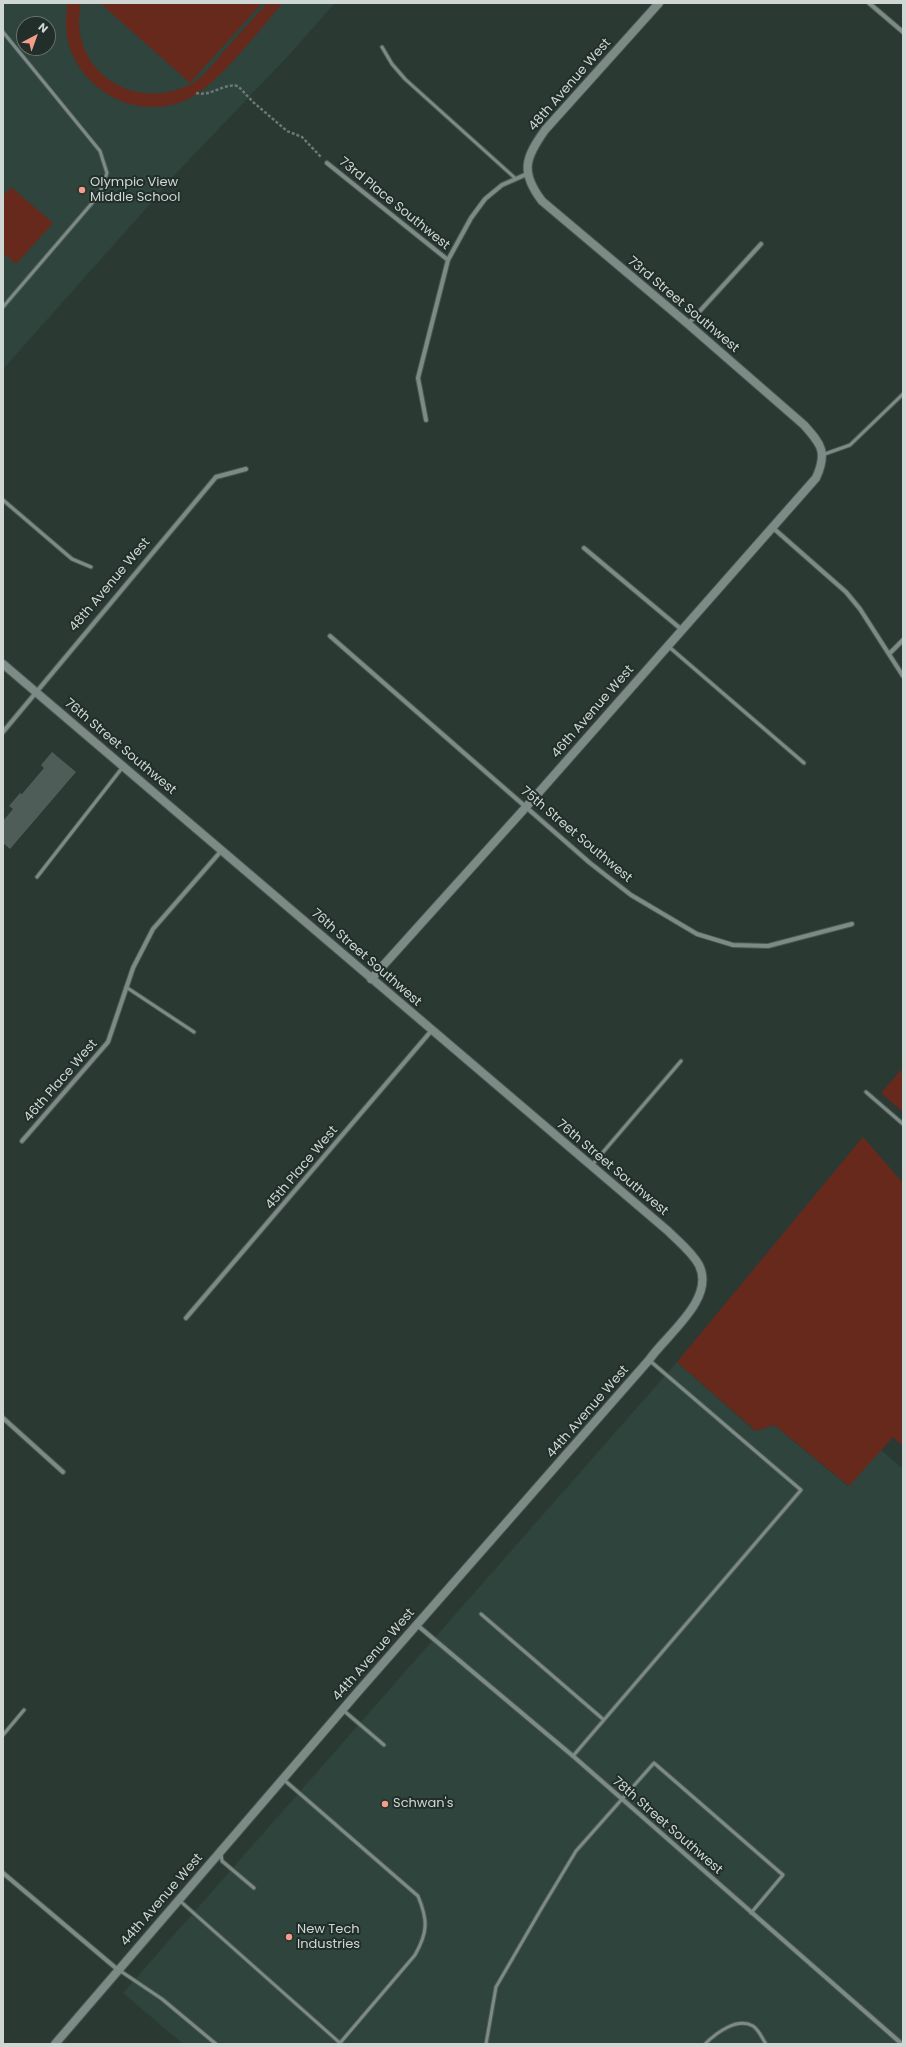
<!DOCTYPE html>
<html>
<head>
<meta charset="utf-8">
<style>
  body { margin:0 }
  #map { position:relative; width:906px; height:2047px; overflow:hidden; background:#2b3933; font-family:Poppins,sans-serif }
  canvas { display:block }
  .frame { position:absolute; inset:0; border:4px solid #cfd7d4; pointer-events:none }
  .north { position:absolute; left:16px; top:16px; width:40px; height:40px; box-sizing:border-box; background:#212e29; border:1px solid #67726d; border-radius:50%; rotate:41deg; font-size:11px; font-weight:700; line-height:16px; text-align:center; color:#cfd7d4 }
  .north::after { content:''; display:block; margin:auto; width:14px; height:18px; background:#f49e8a; clip-path:polygon(50% 0,100% 100%,50% 72%,0 100%) }
</style>
</head>
<body>
<div id="map">
<canvas width="906" height="2047"></canvas>
<div class="frame"></div>
<div class="north">N</div>
</div>
<script>
const context = document.querySelector('canvas').getContext('2d');
context.lineJoin = 'round';
function paint(path, color) { context.fillStyle = color; context.fill(path, 'evenodd'); }
function stroke(path, color, width, dash) { context.strokeStyle = color; context.lineWidth = width; context.lineCap = dash ? 'butt' : 'round'; context.setLineDash(dash || []); context.stroke(path); }
function write(font, color, halo, rows, align = 'center') {
  context.font = font + ' Poppins,sans-serif'; context.lineWidth = 4; context.setLineDash([]); context.textBaseline = 'middle'; context.strokeStyle = halo; context.fillStyle = color; for (const [text, x, y, turn = 0] of rows) {
    context.save(); context.translate(x, y); context.rotate((+turn || 0) * Math.PI / 180); context.textAlign = isNaN(turn) ? turn : align; if (halo) context.strokeText(text, 0, 0); context.fillText(text, 0, 0); context.restore();
  }
}
const built = new Path2D(`
  M3,3H335L290,54L164,186L158,195L3,369ZM24,24H48V48H24Z
  M677,1362L755,1431L774,1425L848,1486L881,1450L903,1469V2044H183L123,1993Z`);
const green = new Path2D(`
  M67,3H81C67,68 131,113 189,85C203,78 214,63 224,51C238,35 253,19 267,3H283C257,32 227,74 195,95C146,125 83,96 68,42C65,29 66,16 67,3Z
  M100,3H262L190,83Z
  M11,187L53,223L16,264L3,253V196Z
  M903,1068V1112L881,1093Z
  M863,1137L903,1183V1446L893,1437L849,1486L774,1425L756,1431L677,1362Z`);
const building = new Path2D(`
  M52,752L76,772L10,849L3,843V821L13,809L9,806L20,793L22,794L44,768L41,765Z`);
const path = new Path2D(`
  M196,93C211,97 223,83 238,86L253,102L287,131L302,137L321,157`);
const lane = new Path2D(`
  M3,32L100,151L107,173L99,195L3,307
  M382,47L392,64L405,79L515,178
  M822,455L850,445L903,394
  M3,500L72,559L91,567
  M668,646L804,763
  M37,877L122,768
  M126,987L194,1032
  M866,1092L903,1124
  M592,1165L681,1061
  M481,1614L604,1720
  M343,1710L384,1745
  M3,1735L24,1710
  M573,1756L801,1490L649,1360
  M221,1854L222,1861L254,1888
  M179,1900L340,2043L415,1955C428,1932 428,1920 418,1896L283,1779
  M119,1970L162,1999L216,2044
  M486,2044L496,1987L540,1911L576,1851L654,1763L783,1875L751,1913
  M705,2044C716,2033 737,2017 753,2026C759,2030 762,2038 766,2044`);
const street = new Path2D(`
  M869,3L903,32
  M327,163L448,260
  M688,324L761,244
  M426,420L418,378L448,260L471,218L485,199L502,185L527,174
  M772,527L846,592L860,609L903,676
  M584,548L681,629
  M330,636L590,863L631,895L697,934L733,945L768,946L852,924
  M889,654L903,640
  M3,732L216,477L246,469
  M22,1141L108,1042L133,968L153,929L222,850
  M186,1318L432,1030
  M3,1418L63,1472
  M417,1625L573,1756L902,2044
  M3,1873L117,1969`);
const secondary = new Path2D(`
  M3,664L668,1231C679,1242 692,1252 699,1265C716,1299 666,1335 649,1360L356,1694L55,2044
  M371,979L526,807L816,478C828,452 821,444 804,425L688,324L542,201C520,172 525,158 545,130L659,3`);
const markers = [
  [82,190,4,"#f49e8a"],
  [385,1804,4,"#f49e8a"],
  [289,1937,4,"#f49e8a"]
];
const streetNames = [
  ["48th Avenue West",570,85,-49],
  ["73rd Place Southwest",394,204,39],
  ["73rd Street Southwest",683,305,40],
  ["48th Avenue West",110,585,-50],
  ["46th Avenue West",593,712,-49],
  ["76th Street Southwest",120,747,40],
  ["75th Street Southwest",576,835,40],
  ["76th Street Southwest",366,958,41],
  ["46th Place West",61,1081,-49],
  ["45th Place West",302,1168,-50],
  ["76th Street Southwest",612,1168,40],
  ["44th Avenue West",588,1412,-49],
  ["44th Avenue West",374,1655,-49],
  ["78th Street Southwest",667,1826,41],
  ["44th Avenue West",162,1900,-49]
];
const poiNames = [
  ["Olympic View",90,183],
  ["Middle School",90,198],
  ["Schwan's",393,1804],
  ["New Tech",297,1930],
  ["Industries",297,1945]
];
paint(built, '#2e443c');
paint(green, '#68291d');
paint(building, '#4e5d57');
stroke(lane, '#4b5752', 5);
stroke(street, '#4b5752', 6);
stroke(secondary, '#4b5752', 10);
stroke(path, '#6e7974', 2.5, [3, 2]);
stroke(lane, '#7c8b85', 3);
stroke(street, '#7c8b85', 4);
stroke(secondary, '#7c8b85', 8);
for (const [x, y, r, color] of markers) { const dot = new Path2D(); dot.arc(x, y, r, 0, 2 * Math.PI); context.fillStyle = color; context.fill(dot); stroke(dot, '#212e29', 1.5); }
write('13px', '#cfd7d4', '#212e29', streetNames);
write('13px', '#cfd7d4', '#212e29', poiNames, 'left');
</script>
</body>
</html>
